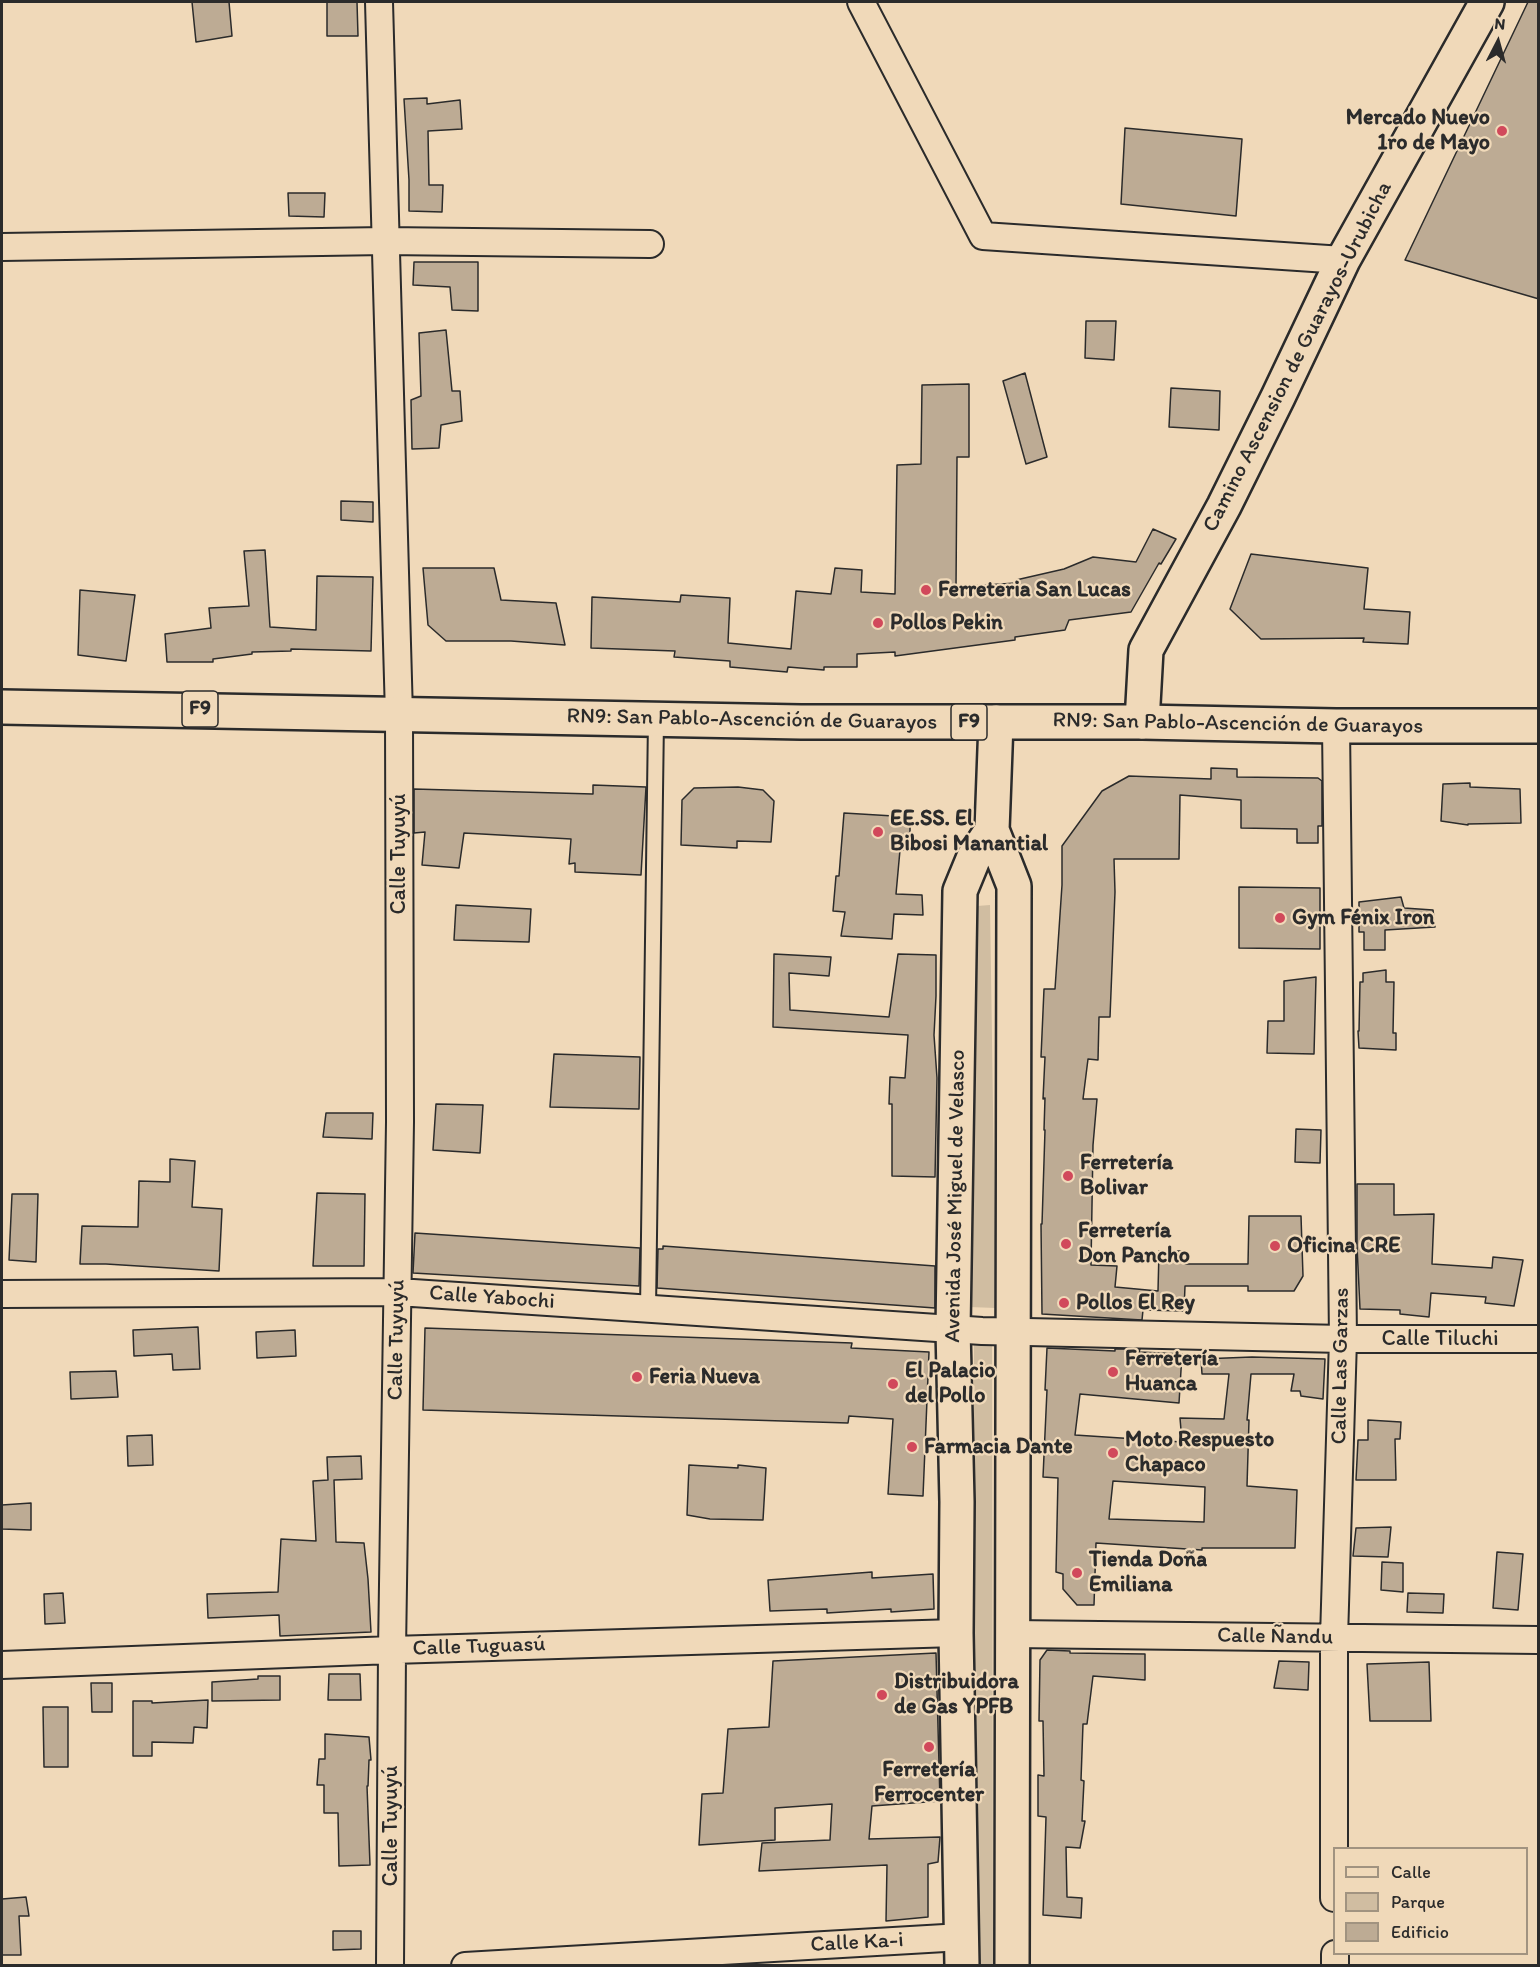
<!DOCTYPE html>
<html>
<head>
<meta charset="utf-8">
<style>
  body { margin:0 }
  #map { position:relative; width:1540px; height:1967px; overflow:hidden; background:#f0d9b9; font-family:Itim,sans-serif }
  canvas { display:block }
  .frame { position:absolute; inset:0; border:3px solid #2b2b2b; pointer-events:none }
  .legend { position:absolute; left:1333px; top:1847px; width:195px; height:108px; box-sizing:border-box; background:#f0d9b9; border:2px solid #a19380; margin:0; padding:8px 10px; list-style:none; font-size:18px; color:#2b2b2b }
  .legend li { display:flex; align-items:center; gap:12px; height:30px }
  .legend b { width:30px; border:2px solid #a19380 }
  .north { position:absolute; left:1468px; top:12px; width:60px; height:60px; -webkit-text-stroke:4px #f0d9b9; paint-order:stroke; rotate:6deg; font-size:16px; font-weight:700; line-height:24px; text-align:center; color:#2b2b2b }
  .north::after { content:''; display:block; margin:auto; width:21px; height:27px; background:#2b2b2b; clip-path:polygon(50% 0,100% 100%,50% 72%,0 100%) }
</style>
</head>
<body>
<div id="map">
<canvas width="1540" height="1967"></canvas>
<div class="frame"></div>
<ul class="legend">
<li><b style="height:8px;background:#f0d9b9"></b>Calle</li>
<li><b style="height:16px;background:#d0bda1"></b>Parque</li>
<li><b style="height:16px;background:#bdab94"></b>Edificio</li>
</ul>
<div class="north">N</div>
</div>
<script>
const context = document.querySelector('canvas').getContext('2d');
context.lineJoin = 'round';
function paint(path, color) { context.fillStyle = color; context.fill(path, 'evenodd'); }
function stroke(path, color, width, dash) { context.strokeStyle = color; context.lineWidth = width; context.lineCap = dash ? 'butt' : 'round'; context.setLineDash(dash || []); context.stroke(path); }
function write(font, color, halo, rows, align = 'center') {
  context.font = font + ' Itim,sans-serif'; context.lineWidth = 4.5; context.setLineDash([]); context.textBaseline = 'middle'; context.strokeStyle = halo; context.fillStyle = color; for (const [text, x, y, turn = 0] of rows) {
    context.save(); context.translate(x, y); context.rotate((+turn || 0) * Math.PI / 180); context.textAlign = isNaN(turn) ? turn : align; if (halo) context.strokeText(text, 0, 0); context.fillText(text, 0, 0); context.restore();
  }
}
const green = new Path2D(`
  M990,905L996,1308L969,1307L977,906Z
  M974,1342L992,1343L993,1965L973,1966Z`);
const building = new Path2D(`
  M192,2H229L232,36L196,42Z
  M327,2H357L358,36H327Z
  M1528,2H1539V299L1405,260Z
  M427,98V104L460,100L462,129L428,131L429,185H443L442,212L409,211V180L404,99Z
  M1125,128L1242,139L1236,216L1121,204Z
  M288,193H325L324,217L289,216Z
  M414,262H478V311L452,310L450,287L413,285Z
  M1086,321H1116L1114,360L1085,358Z
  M446,330L452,391H460L462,421L441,425L439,448L412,449L411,400L421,396L419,333Z
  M1025,373L1047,457L1026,464L1003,381Z
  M969,384V457H957L956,587L1016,583V580L1064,569L1093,557L1136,562L1153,529L1176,539L1161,564L1159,563L1131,612L1069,620L1065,630L1015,637V640L895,656V652L857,654V667H824V670L788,667L787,672L730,667V661L674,657L675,651L591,648L592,597L680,602L681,595L730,598L728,643L791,649L796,591L831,594L835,568L862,570L861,592L895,594L897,465L921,464L922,385Z
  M1171,388L1220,391L1219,430L1169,427Z
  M341,501L373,502V522L341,520Z
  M265,550L270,627L316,630L317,576L373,577L371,651L291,649V651L252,652V654L213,659V662H167L165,634L211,628L209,608L249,606L244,551Z
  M1251,554L1368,568L1364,609L1410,612L1408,644L1363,642L1364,638L1261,639L1230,609Z
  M423,568H494L501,600L556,603L565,645L511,641H446L428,625Z
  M80,590L135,595L126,661L78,655Z
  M1211,768L1237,769V777L1318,778L1322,781V826H1318V843H1297V829L1241,828V800L1180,795L1179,859H1114L1115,892L1110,1017H1099L1098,1060L1088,1059L1083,1099H1097L1093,1145L1091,1265L1117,1266L1115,1287L1158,1291L1159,1251H1185V1264H1248L1249,1216H1301L1303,1276L1294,1291H1248V1286H1185L1184,1311L1143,1310L1142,1320L1042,1314L1041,1224H1042L1045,1130H1044L1045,1098L1043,1099L1045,1057H1041L1044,989H1055L1062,885V846L1102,791L1129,776L1211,779Z
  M1470,783V787L1520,789L1521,823L1468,824V825L1441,821L1443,784Z
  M593,785L646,787L641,875L575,872V863L569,864L571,839L464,833L459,868L422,865L425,832L414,833V789L593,794Z
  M738,787L763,790L774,801L771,842L737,841V848L681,845L682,800L694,788Z
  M844,813L910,817V850H900L896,894L922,895L923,915L894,914L892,939L841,936L845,912L833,911L836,876H839Z
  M1239,887L1320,888V949L1239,948Z
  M1401,897L1404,908L1433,910L1435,927L1385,930V950H1364V932H1359V902Z
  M456,905L531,909L529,942L454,940Z
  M774,954L831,957L829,976L789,973L790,1010L889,1017L898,954L936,955V996L934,1035L937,1078L935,1177L892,1176V1104H889L890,1077L905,1078L908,1035L773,1027Z
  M1386,970V982H1394L1393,1033H1396V1050L1359,1048L1358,1031H1359L1360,982H1363V973Z
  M1316,977L1314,1054L1267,1053L1268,1021H1284V981Z
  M554,1054L640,1057L639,1109L550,1107Z
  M436,1104L483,1105L480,1153L433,1150Z
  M326,1113H373L372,1139L323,1137Z
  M1296,1129L1321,1130L1320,1163L1295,1162Z
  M170,1159L195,1161L192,1207L222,1209L219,1271L106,1264H80L82,1226L138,1227L139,1181L170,1182Z
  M1357,1184H1394V1215L1434,1214L1432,1264L1492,1268L1493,1257L1523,1260L1514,1306L1485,1303L1486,1297L1431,1293L1429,1317L1400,1314V1310L1360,1309L1357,1246Z
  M317,1193L365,1194L364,1266H313Z
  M12,1194H38L36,1262L9,1260Z
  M415,1233L640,1248L639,1286L413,1273Z
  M663,1246L935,1266V1308L657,1288L658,1249H663Z
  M198,1327L200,1369L173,1370L172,1354L134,1356L133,1330Z
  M425,1328L852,1343L851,1348L929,1352L923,1496L888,1494L893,1419L849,1416L848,1423L423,1410Z
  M295,1330L296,1356L257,1358L256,1332Z
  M1047,1348L1115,1351V1349H1140L1139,1352L1182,1354L1179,1403L1080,1394L1075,1435L1182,1442L1180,1418L1224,1419L1229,1374H1202L1201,1359L1252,1357L1325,1359L1323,1399L1301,1396L1300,1391H1291L1294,1374H1251L1247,1420H1249L1247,1486L1297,1490L1295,1548H1202V1550L1096,1543L1094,1605H1077L1063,1589V1574L1056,1572L1058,1478L1043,1477L1047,1390H1045ZM1113,1481L1205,1487L1204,1522L1109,1519Z
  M116,1371L118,1397L71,1399L70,1372Z
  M1368,1420L1401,1422L1400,1439H1395L1396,1480H1356L1358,1440H1368Z
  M152,1435L153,1465L128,1466L127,1436Z
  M361,1456L362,1479L334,1480L336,1542L364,1543L368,1579L371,1632L280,1636L279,1615L208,1618L207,1594L278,1592L281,1539L316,1541L313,1481L328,1480L327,1457Z
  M689,1465L738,1468V1465L766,1468L763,1520L710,1519L687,1515Z
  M31,1503V1530L2,1529V1505Z
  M1391,1527L1388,1557L1353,1556L1356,1528Z
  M1497,1552L1523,1554L1518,1610L1493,1608Z
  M1382,1562L1403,1563V1592L1381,1590Z
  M872,1572V1578L933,1574L934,1609L891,1612V1609L827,1613V1609L770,1611L768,1580Z
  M63,1593L65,1623L45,1624L44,1594Z
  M1408,1593L1444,1594L1443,1613L1407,1612Z
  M1047,1650L1070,1651V1653L1145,1654V1680L1093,1676L1087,1724H1083L1081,1780L1084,1781L1082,1821H1085L1080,1848L1066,1847L1067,1897L1082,1898L1081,1918L1043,1915L1046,1817L1038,1816V1775L1044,1776L1043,1721H1039L1040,1660Z
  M936,1653L940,1801L872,1806L869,1839L940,1837L938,1862L928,1864V1917L886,1921L887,1865L759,1871L762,1843L830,1840L832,1804L775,1808V1840L699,1845L702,1794L723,1793L728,1729L769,1727L773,1661Z
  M1279,1661L1309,1662L1308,1690L1274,1688Z
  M1429,1662L1431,1721H1370L1367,1664Z
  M329,1674H360L361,1700H328Z
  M258,1676H280V1700L212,1701V1682L258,1679Z
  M91,1683H112V1712H92Z
  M208,1700L207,1728L194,1727L193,1743L152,1742V1756H133V1701H152V1703Z
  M43,1707H68V1767H44Z
  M325,1734L369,1737L371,1760H369L368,1786H367L370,1865L339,1866L338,1813H324V1785H317L319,1759H325Z
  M26,1897L29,1916H19L21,1955H2V1899Z
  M333,1931H361V1949L333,1950Z`);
const lane = new Path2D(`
  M648,1309L656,719`);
const street = new Path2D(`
  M379,2L399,715L400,1122L392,1650L390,1966
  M861,2L983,236L1343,260
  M2,247L385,241L650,244
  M2,1294L398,1292L982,1331L1343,1339H1538
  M1012,1634L1538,1640
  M2,1665L392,1650L956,1633
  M1334,1898V1638L1343,1339L1336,726
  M1335,1954V1966
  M465,1966L962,1937`);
const secondary = new Path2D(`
  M1142,722L1146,650L1224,506L1278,397L1343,260L1487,2`);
const primary = new Path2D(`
  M996,722L992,830L1014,886L1012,1966
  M962,1966L956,1633L957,1502L953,1329L960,891L974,857L992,830`);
const highway = new Path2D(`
  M2,707L801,722H1142L1336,726H1538`);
const markers = [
  [1502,131,6,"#d1495b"],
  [926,590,6,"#d1495b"],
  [878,623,6,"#d1495b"],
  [878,832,6,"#d1495b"],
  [1280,918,6,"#d1495b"],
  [1068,1176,6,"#d1495b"],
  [1066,1244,6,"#d1495b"],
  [1275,1246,6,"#d1495b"],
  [1064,1303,6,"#d1495b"],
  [1113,1372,6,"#d1495b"],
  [637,1377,6,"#d1495b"],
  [893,1384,6,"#d1495b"],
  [912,1447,6,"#d1495b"],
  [1113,1453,6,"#d1495b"],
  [1077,1573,6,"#d1495b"],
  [882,1695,6,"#d1495b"],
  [929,1747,6,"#d1495b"]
];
const shields = [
  [200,709,36],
  [969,722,36]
];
const shieldNames = [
  ["F9",200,709],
  ["F9",969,722]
];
const poiNames = [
  ["Mercado Nuevo",1490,118,"right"],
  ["1ro de Mayo",1490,143,"right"],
  ["Ferreteria San Lucas",938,590],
  ["Pollos Pekin",890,623],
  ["EE.SS. El",890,819],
  ["Bibosi Manantial",890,844],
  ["Gym Fénix Iron",1292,918],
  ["Ferretería",1080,1163],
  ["Bolivar",1080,1188],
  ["Ferretería",1078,1231],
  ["Don Pancho",1078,1256],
  ["Oficina CRE",1287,1246],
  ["Pollos El Rey",1076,1303],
  ["Ferretería",1125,1359],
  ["Huanca",1125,1384],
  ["El Palacio",905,1371],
  ["del Pollo",905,1396],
  ["Feria Nueva",649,1377],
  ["Moto Respuesto",1125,1440],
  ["Chapaco",1125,1465],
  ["Farmacia Dante",924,1447],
  ["Tienda Doña",1089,1560],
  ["Emiliana",1089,1585],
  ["Distribuidora",894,1682],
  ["de Gas YPFB",894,1707],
  ["Ferretería",929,1770,"center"],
  ["Ferrocenter",929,1795,"center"]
];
const streetNames = [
  ["Camino Ascension de Guarayos-Urubicha",1298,357,-63],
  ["RN9: San Pablo-Ascención de Guarayos",752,720,1],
  ["RN9: San Pablo-Ascención de Guarayos",1238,724,1],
  ["Calle Tuyuyú",399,854,-90],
  ["Avenida José Miguel de Velasco",956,1196,-89],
  ["Calle Yabochi",492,1298,4],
  ["Calle Tiluchi",1440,1339],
  ["Calle Tuyuyú",397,1340,-89],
  ["Calle Las Garzas",1341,1366,-89],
  ["Calle Ñandu",1275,1637,1],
  ["Calle Tuguasú",479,1647,-2],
  ["Calle Tuyuyú",391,1826,-90],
  ["Calle Ka-i",857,1943,-3]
];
paint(green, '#d0bda1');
paint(building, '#bdab94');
stroke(building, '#2b2b2b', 1.5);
stroke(lane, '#2b2b2b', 18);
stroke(street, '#2b2b2b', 30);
stroke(secondary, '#2b2b2b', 38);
stroke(primary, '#2b2b2b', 38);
stroke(highway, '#2b2b2b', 38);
stroke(lane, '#f0d9b9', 14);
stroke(street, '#f0d9b9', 26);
stroke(secondary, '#f0d9b9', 33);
stroke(primary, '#f0d9b9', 33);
stroke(highway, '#f0d9b9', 33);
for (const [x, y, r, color] of markers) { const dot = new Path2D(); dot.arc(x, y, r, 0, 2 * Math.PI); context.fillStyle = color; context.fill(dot); stroke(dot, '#f0d9b9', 2); }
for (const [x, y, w] of shields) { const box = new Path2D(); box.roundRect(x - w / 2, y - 18, w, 36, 4.5); context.fillStyle = '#f0d9b9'; context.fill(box); stroke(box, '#2b2b2b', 1.5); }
write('bold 21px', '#2b2b2b', null, shieldNames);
write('bold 22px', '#2b2b2b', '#f0d9b9', poiNames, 'left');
write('22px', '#2b2b2b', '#f0d9b9', streetNames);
</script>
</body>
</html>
